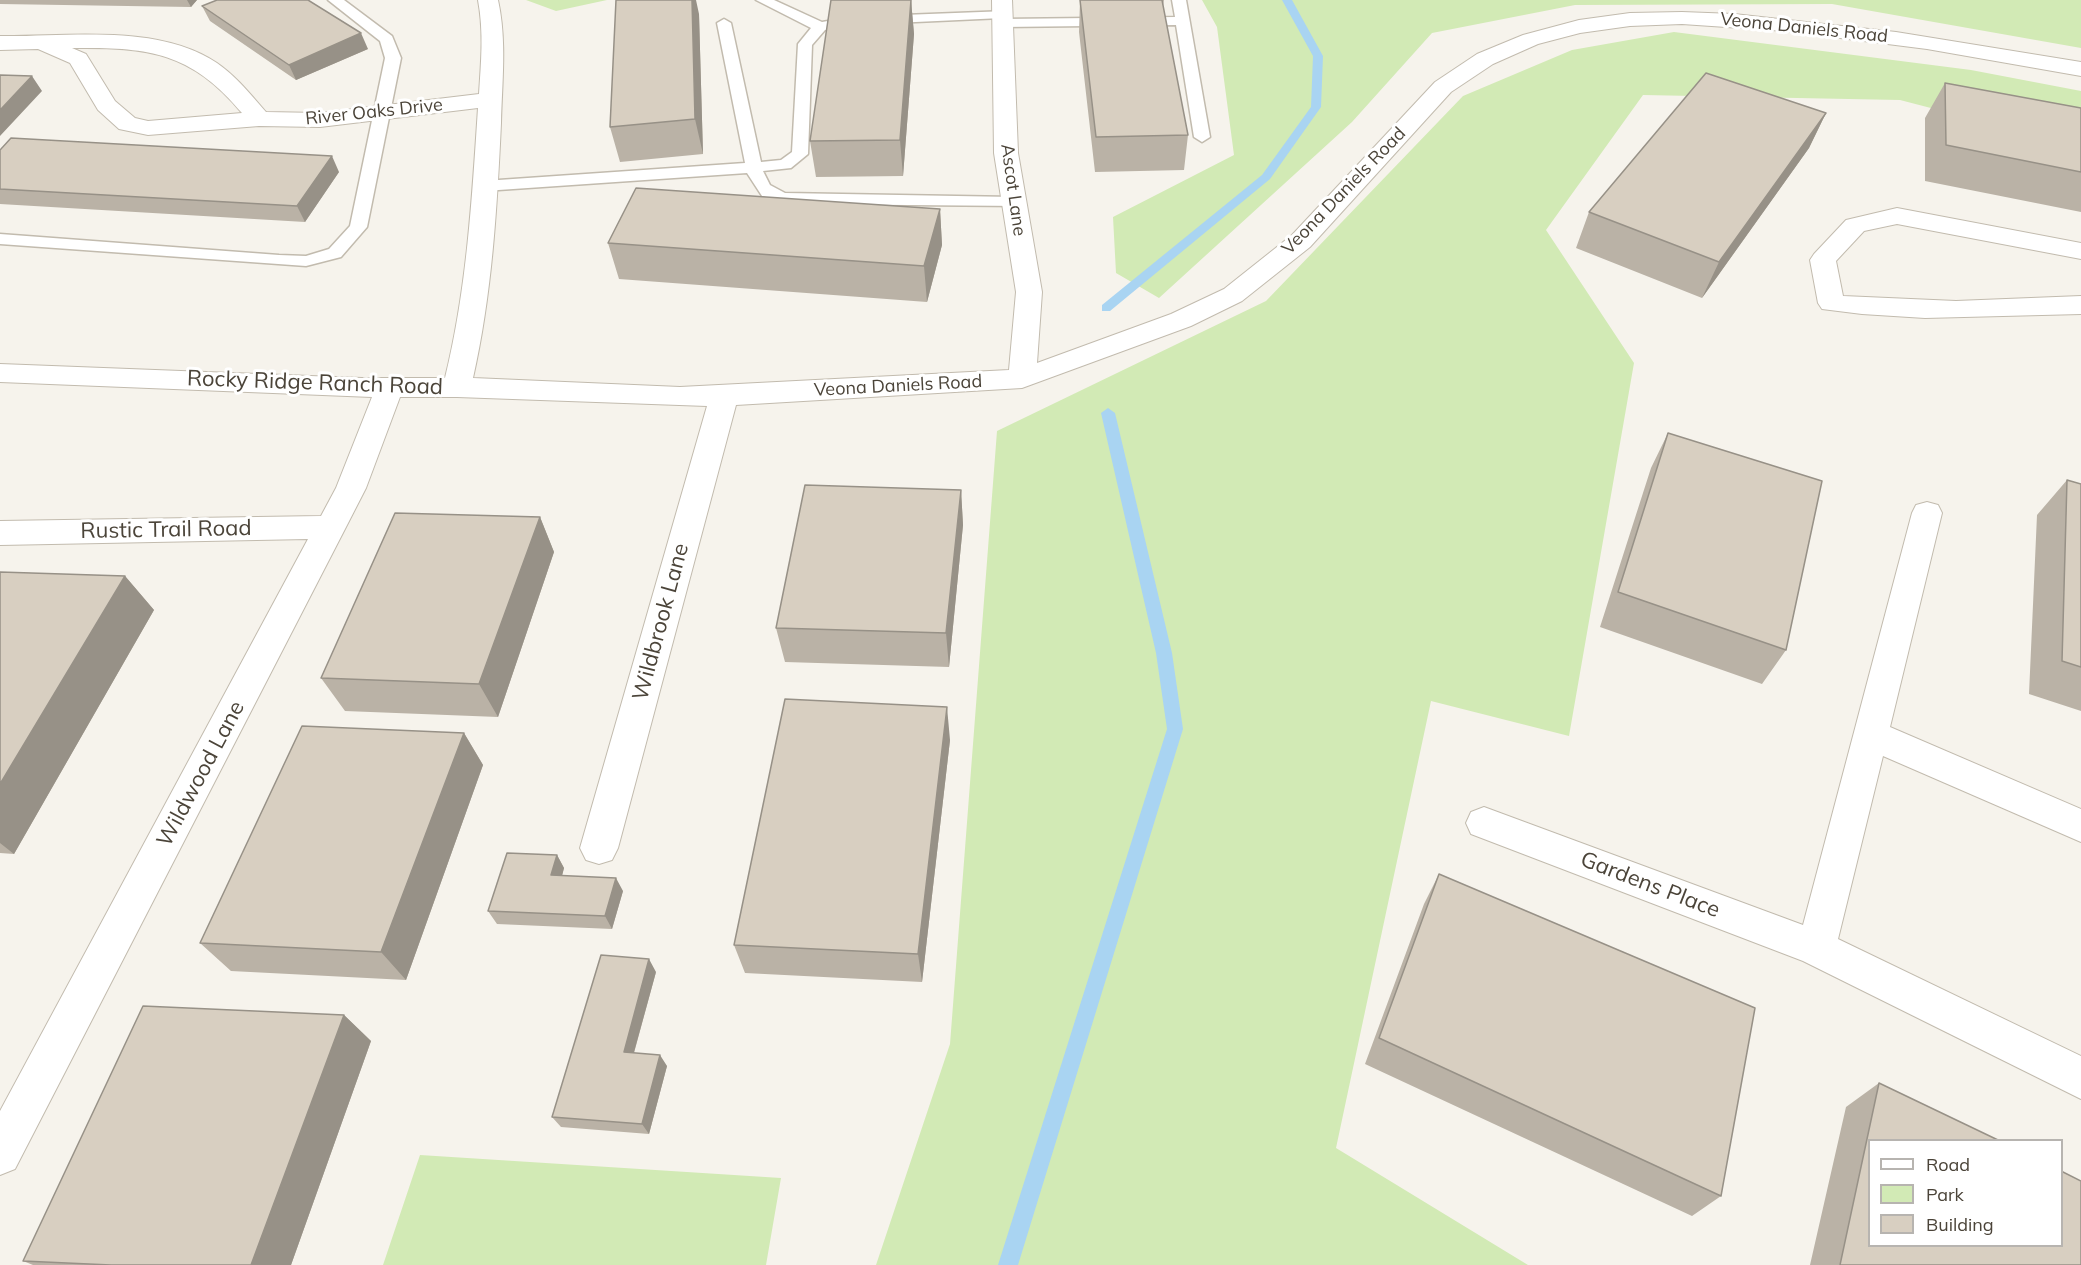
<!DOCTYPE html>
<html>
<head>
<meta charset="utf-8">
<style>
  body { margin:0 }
  #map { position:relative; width:2081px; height:1265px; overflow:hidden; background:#f6f3ec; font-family:Mulish,sans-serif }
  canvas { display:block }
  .legend { position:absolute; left:1868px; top:1139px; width:195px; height:108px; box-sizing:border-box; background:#fff; border:2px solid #b7b4b0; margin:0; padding:8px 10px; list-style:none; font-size:18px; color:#4b4439 }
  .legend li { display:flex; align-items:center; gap:12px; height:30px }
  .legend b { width:30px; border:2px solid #b7b4b0 }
</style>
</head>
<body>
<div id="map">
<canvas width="2081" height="1265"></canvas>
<ul class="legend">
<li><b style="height:8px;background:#fff"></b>Road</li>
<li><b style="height:16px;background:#d2eab5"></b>Park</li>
<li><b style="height:16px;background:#d8cfc1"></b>Building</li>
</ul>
</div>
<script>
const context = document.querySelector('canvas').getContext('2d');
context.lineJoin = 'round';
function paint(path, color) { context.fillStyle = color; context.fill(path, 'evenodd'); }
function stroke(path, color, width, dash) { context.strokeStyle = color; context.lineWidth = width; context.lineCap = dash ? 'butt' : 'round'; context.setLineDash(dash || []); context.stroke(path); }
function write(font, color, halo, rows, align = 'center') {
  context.font = font + ' Mulish,sans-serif'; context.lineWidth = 6; context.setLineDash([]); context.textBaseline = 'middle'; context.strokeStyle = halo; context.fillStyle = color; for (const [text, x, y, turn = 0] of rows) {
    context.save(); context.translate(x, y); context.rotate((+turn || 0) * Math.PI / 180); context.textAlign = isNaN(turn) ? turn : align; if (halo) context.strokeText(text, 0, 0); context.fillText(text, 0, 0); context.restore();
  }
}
const green = new Path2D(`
  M526,0H607L556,11Z
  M1202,0H2081V48L1832,4L1575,5L1432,33L1352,122L1159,298L1116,273L1113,217L1234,155L1217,27Z
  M1674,32L1971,70L2081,91V147L1900,100L1643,95L1546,230L1634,363L1569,736L1431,701L1336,1148L1528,1265H876L950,1044L997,431L1266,301L1463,96L1572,50Z
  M420,1155L781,1178L766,1265H383Z`);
const stream = new Path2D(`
  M1282,0H1292L1323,56L1321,107L1270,179L1110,311H1102V305L1262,175L1311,107L1313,56Z
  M1108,408L1115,413L1172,653L1183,729L1018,1265H998L1167,729L1156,653L1101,413Z`);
const service = new Path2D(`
  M328,0H344L392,36L401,58L367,227L341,257L306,266L0,244V234L279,255L306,256L329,249L350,226L385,58L380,41Z
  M756,0H774L822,22L851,17L1007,11L1009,14L1007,17L1002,18L851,25L825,30L812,45L808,154L791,168L763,171L770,185L785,193L1014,197L1020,198L1022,202L1020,206L794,204L762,196L747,173L484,191L476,186L484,181L745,163L717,23L724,19L731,23L761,162L781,160L792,152L798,44L811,28Z
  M1172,0H1186L1210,137L1202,142L1194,137L1176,25L1003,27L996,23L1003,19L1175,17Z`);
const minor = new Path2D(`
  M478,0H498C507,41 502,82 501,123C497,209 492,294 473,378L680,387L1009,370L1016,292L994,153L992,0H1012L1018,153L1042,292L1037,363L1171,314L1224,289L1292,235L1435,82L1477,54L1523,35L1579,20L1630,13L1682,12L1734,14L1896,32L2081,62V76L1927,49L1785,31L1682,24L1630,26L1580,33L1538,44L1493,64L1451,92L1310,247L1242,301L1191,326L1022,388L736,405L618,848L612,860L599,864L586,860L580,848L707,406L457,397H400L366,488L346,527L15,1169L0,1175V1111L308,539L0,545V521L321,516L336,488L372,397L0,382V364L362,378H445C467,289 472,199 478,108L320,127L259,126L148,135L119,129L98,110L70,63L38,49L0,50V36C67,37 158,23 217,63C236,76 251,95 266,112L320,113L479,94C481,63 484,32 478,0ZM72,48C149,47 191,52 242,113L148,121L135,118L115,101L86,54Z
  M1897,208L2081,243V259L1897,224L1864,231L1836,261L1843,296L1956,301L2081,296V314L1925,318L1862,314L1822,309L1818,303L1810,260L1814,254L1846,220Z
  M1927,502L1938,505L1942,513L1890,727L2081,809V842L1883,756L1838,939L2081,1056V1099L1803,961L1471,834L1466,823L1471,812L1484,807L1803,925L1912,513L1916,505Z`);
const wall = new Path2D(`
  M0,0H197L191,7L0,4Z
  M911,0L914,34L903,176L816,177L810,141Z
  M1080,0H1164L1163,6L1188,135L1184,170L1095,172L1079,32Z
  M202,6L368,49L296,80L210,21Z
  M699,14L703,154L620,162L610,127Z
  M1945,83L2081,108V212L1925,181V118Z
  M1826,113L1809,148L1702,298L1576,248L1589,212Z
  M0,150L339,172L305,222L0,204Z
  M940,209L942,245L927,302L619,279L608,243Z
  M1668,433L1786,650L1762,684L1600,627L1651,468Z
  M2067,480L2081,484V711L2029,694L2037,515Z
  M961,490L963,525L949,667L785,662L776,628Z
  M540,517L554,552L498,717L345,711L321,678Z
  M0,572L125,576L154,610L14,854L0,853Z
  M464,733L483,765L406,980L231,971L200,943Z
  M950,740L922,982L745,973L734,945Z
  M557,855L564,868L562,875L623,891L612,929L497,924L488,911Z
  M1439,874L1721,1196L1692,1216L1365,1064L1424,904Z
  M656,972L634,1053L667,1066L649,1134L561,1127L552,1117Z
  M344,1015L371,1041L291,1265H33L23,1261Z
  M1879,1083L2081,1265H1810L1846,1107Z`);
const shadedWall = new Path2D(`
  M187,0H197L191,7Z
  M692,0H696L699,14L703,154L695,119Z
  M911,0L914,34L903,176L900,140Z
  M361,33L368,49L296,80L289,65Z
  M32,76L42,91L0,136V110Z
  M1826,113L1809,148L1702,298L1719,262Z
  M332,156L339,172L305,222L297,206Z
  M940,209L942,245L927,302L924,266Z
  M961,490L963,525L949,667L946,633Z
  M540,517L554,552L498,717L479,684Z
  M125,576L154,610L14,854L0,843V784Z
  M947,707L950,740L922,982L918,954Z
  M464,733L483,765L406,980L381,952Z
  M557,855L564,868L559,888L551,875Z
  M616,878L623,891L612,929L605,916Z
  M649,959L656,972L631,1063L624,1052Z
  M344,1015L371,1041L291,1265H251Z
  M660,1055L667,1066L649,1134L642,1124Z`);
const building = new Path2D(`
  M217,0H308L361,33L289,65L202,6Z
  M616,0H692L695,119L610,127Z
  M831,0H911L900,140L810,141Z
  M1080,0H1162L1188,135L1096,137Z
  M1706,73L1826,113L1719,262L1589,212Z
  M0,75L32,76L0,110Z
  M1945,83L2081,108V172L1946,145Z
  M11,138L332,156L297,206L0,189V150Z
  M636,188L940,209L924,266L608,243Z
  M1668,433L1822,481L1786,650L1618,592Z
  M2067,480L2081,484V667L2062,661Z
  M805,485L961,490L946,633L776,628Z
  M395,513L540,517L479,684L321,678Z
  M0,572L125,576L0,784Z
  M785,699L947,707L918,954L734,945Z
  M302,726L464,733L381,952L200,943Z
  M507,853L557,855L551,875L616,878L605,916L488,911Z
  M1439,874L1755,1008L1721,1196L1379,1038Z
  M601,955L649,959L624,1052L660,1055L642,1124L552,1117Z
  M143,1006L344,1015L251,1265H111L23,1261Z
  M1879,1083L1998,1140H1869V1245H2061V1171L2081,1181V1265H1840Z`);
const farStreetnames = [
  ["Veona Daniels Road",1804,28,6],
  ["River Oaks Drive",374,112,-6],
  ["Ascot Lane",1013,190,82],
  ["Veona Daniels Road",1344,191,-46],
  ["Veona Daniels Road",898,386,-3]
];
const streetNames = [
  ["Rocky Ridge Ranch Road",315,383,2],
  ["Rustic Trail Road",166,530,-1],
  ["Wildbrook Lane",661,622,-75],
  ["Wildwood Lane",201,774,-62],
  ["Gardens Place",1650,885,21]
];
paint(green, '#d2eab5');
paint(stream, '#a9d4f2');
stroke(service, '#c2bbae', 3);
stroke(minor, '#c2bbae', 2);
paint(service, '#fff');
paint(minor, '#fff');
paint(wall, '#bab2a6');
paint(shadedWall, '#979187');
paint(building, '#d8cfc1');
stroke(building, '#979187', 1.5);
write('18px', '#4b4439', '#fff', farStreetnames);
write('22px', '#4b4439', '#fff', streetNames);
</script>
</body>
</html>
